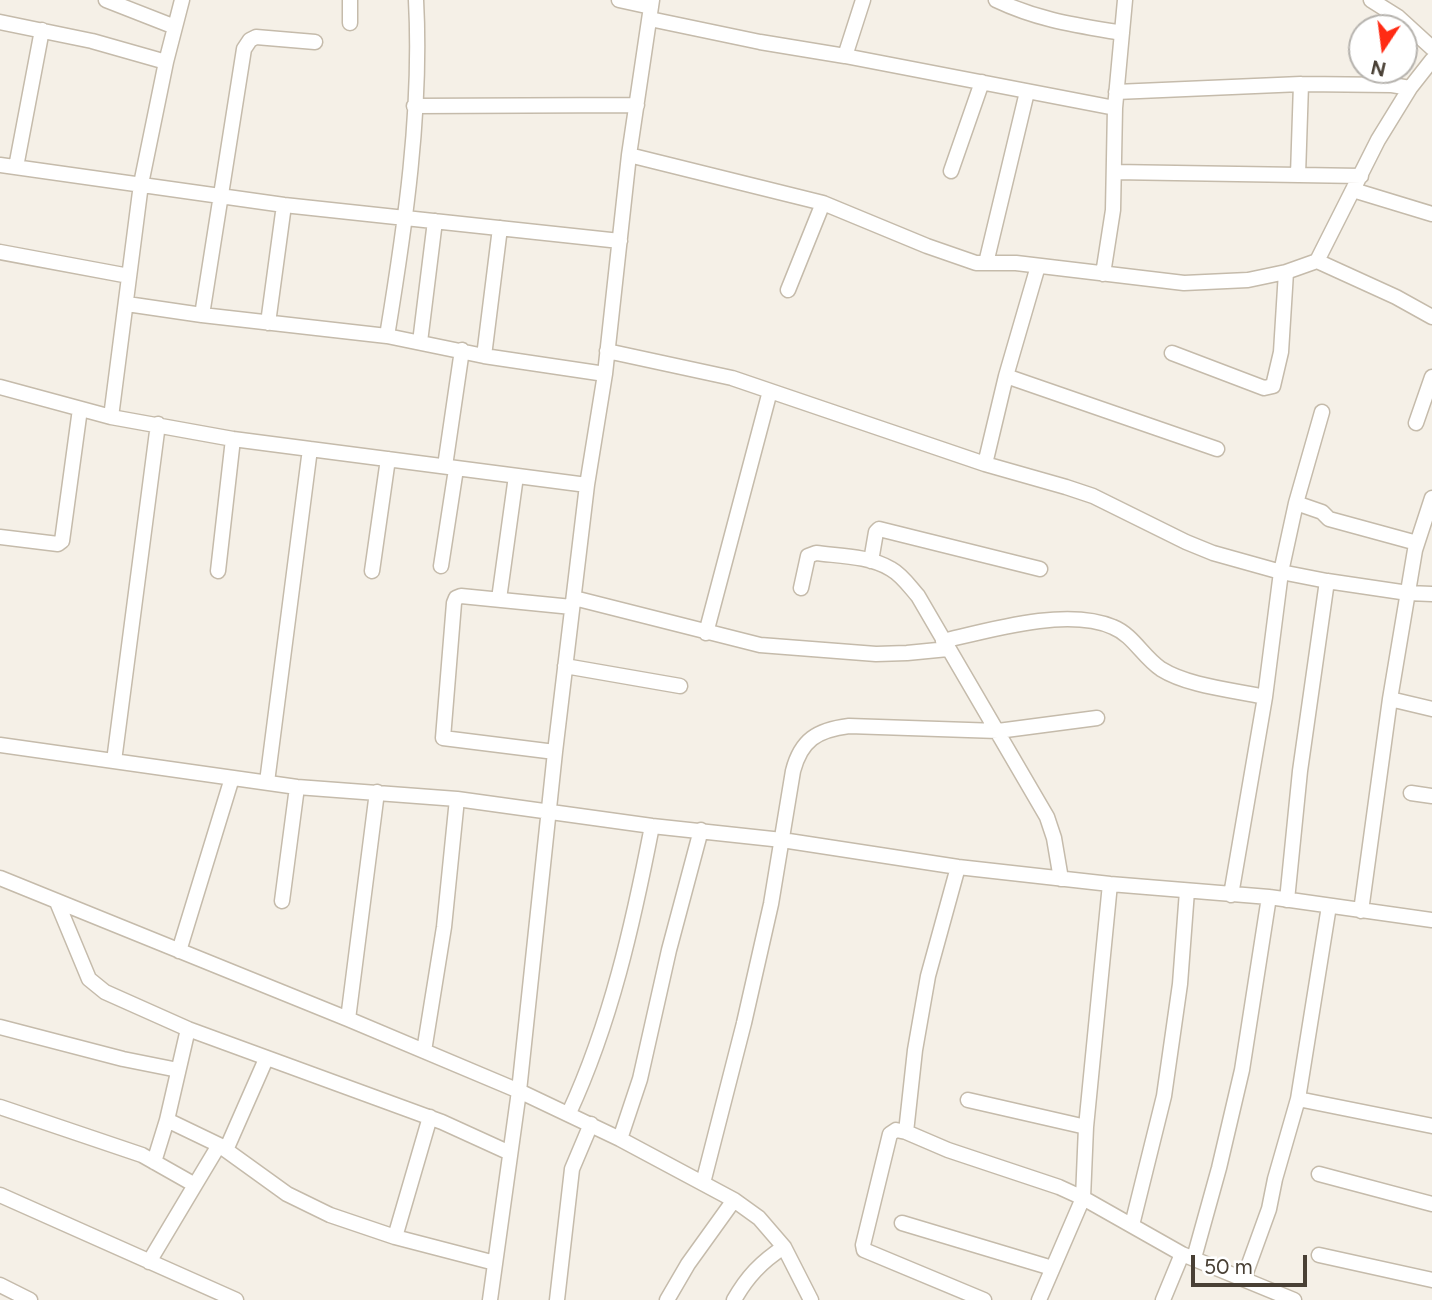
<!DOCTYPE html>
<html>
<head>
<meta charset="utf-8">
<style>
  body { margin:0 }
  #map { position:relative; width:1432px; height:1300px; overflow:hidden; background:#f5f0e7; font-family:Figtree,sans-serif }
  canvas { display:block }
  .north { position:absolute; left:1348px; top:14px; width:70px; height:70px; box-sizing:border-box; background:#fff; border:2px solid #b6b3ae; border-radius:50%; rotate:193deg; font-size:19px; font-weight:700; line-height:28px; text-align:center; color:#494035 }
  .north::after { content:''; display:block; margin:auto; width:24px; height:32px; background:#ff2b14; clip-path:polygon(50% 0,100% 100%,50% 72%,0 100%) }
  .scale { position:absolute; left:1191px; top:1255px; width:116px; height:32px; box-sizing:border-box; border:4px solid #494035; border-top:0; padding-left:9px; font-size:21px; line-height:24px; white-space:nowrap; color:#494035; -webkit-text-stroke:5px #fff; paint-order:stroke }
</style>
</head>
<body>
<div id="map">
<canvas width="1432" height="1300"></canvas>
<div class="north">N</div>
<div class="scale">50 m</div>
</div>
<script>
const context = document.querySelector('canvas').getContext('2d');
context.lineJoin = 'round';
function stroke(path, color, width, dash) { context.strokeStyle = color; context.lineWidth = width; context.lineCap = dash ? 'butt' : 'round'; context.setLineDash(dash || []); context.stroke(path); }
const street = new Path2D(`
  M106,0L175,27
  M350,0V23
  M619,0L651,7
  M996,0C1038,20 1075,25 1122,33
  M1371,0L1398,17L1432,48
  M650,19L760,42L845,56L1115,108
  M0,22L92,41L166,62
  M845,56L863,0
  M1116,92L1301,84L1392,85L1410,88L1432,60
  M414,106L637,105
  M629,155L823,203L927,246L976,263H1016L1184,283L1248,280L1286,272L1317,261L1378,140L1410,88
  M0,165L284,205L620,241
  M16,167L42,30
  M951,171L982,82
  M1114,172L1361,176
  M1298,175L1301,84
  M1353,190L1432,214
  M0,252L129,276
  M1317,261L1396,297L1432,317
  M986,263L1027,92
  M1103,274L1113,210L1115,108L1125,0
  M788,290L823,203
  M127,304L202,315L387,336L484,356L605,374
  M202,315L244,49L250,40L256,37L315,42
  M268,323L284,205
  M387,336C405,227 422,111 416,0
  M420,342L435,221
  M607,351L732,378L985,464L1066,487L1093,496L1186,542L1213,553L1281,572L1327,581L1408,593L1432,594
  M1172,353L1264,388L1273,386L1281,352L1286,272
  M484,356L500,228
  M1006,376L1217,449
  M0,387L111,417L233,439L587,485
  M111,417L141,184L166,62L182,0
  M1416,423L1432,377
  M985,464L1006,376L1038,266
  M445,466L462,350
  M1296,503L1322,512L1329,519L1417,543
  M0,537L58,544L62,541L80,409
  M871,561L876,532L879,529L1040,569
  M441,566L456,469
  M218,571L233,439
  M372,571L388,459
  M801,588L808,556L816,553C839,556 870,556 891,569C902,575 910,587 918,596L1047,817L1054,838L1061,879
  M574,598L760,645L876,654L907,653L948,649
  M499,599L516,476
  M706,633L770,391
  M943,641C990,630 1067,607 1113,627C1133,635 1143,657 1161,669C1188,686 1233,690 1265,697
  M565,666L680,686
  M1390,699L1432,709
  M0,745L297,787L457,799L652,826L782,840L958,867L1110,884L1269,897L1432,920
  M555,752L443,738L454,603L456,598L461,596L572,607
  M114,761L158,424
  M267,782L310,449
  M1411,793L1432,796
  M0,878L348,1019L519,1091L620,1139L734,1200L759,1218L784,1247L811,1300
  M1231,895L1265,697L1281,572L1296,503L1322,412
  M1287,900L1300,771L1327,581
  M282,901L297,787
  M57,902L89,979L105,992L188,1029
  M1361,911L1390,699L1415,550L1432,498
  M179,951L232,778
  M348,1019L377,792
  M0,1027L123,1059L178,1070
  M424,1051L444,927L457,799
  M1298,1099L1432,1126
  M968,1100L1086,1127
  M0,1107L142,1155L195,1185L149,1262
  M569,1113C611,1022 633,924 652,826
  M167,1120L219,1145L287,1194L330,1215L395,1237L495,1263
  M906,1132L915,1050L928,976L958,867
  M620,1139L640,1079L669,950L701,830
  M226,1150L266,1059
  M154,1162L167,1120L188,1029L442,1122L510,1153
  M1319,1174L1432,1204
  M703,1183L744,1023L771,904L793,771C801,740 817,730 849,726L998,731L1097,718
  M195,1185L219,1145
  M0,1195L236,1300
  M902,1223L1052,1268
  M1132,1225L1164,1096L1180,984L1187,891
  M395,1237L430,1117
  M1319,1255L1432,1280
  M1194,1258L1219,1168L1242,1070L1269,897
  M1244,1278L1269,1209L1275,1179L1298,1099L1329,906
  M0,1285L30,1300
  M490,1300L519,1091L555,752L587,485L605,374L629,155L652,0
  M557,1300L572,1169L591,1124
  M667,1300L688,1264L734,1200
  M734,1300C747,1277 761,1262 784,1247
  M984,1300L864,1250L863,1245L890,1134L896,1130L906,1132L948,1150L1059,1187L1083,1198L1182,1254L1294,1300
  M1039,1300L1083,1198L1086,1127L1110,884
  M1163,1300L1182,1254`);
stroke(street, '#c5bbab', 17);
stroke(street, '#fff', 14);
</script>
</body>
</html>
